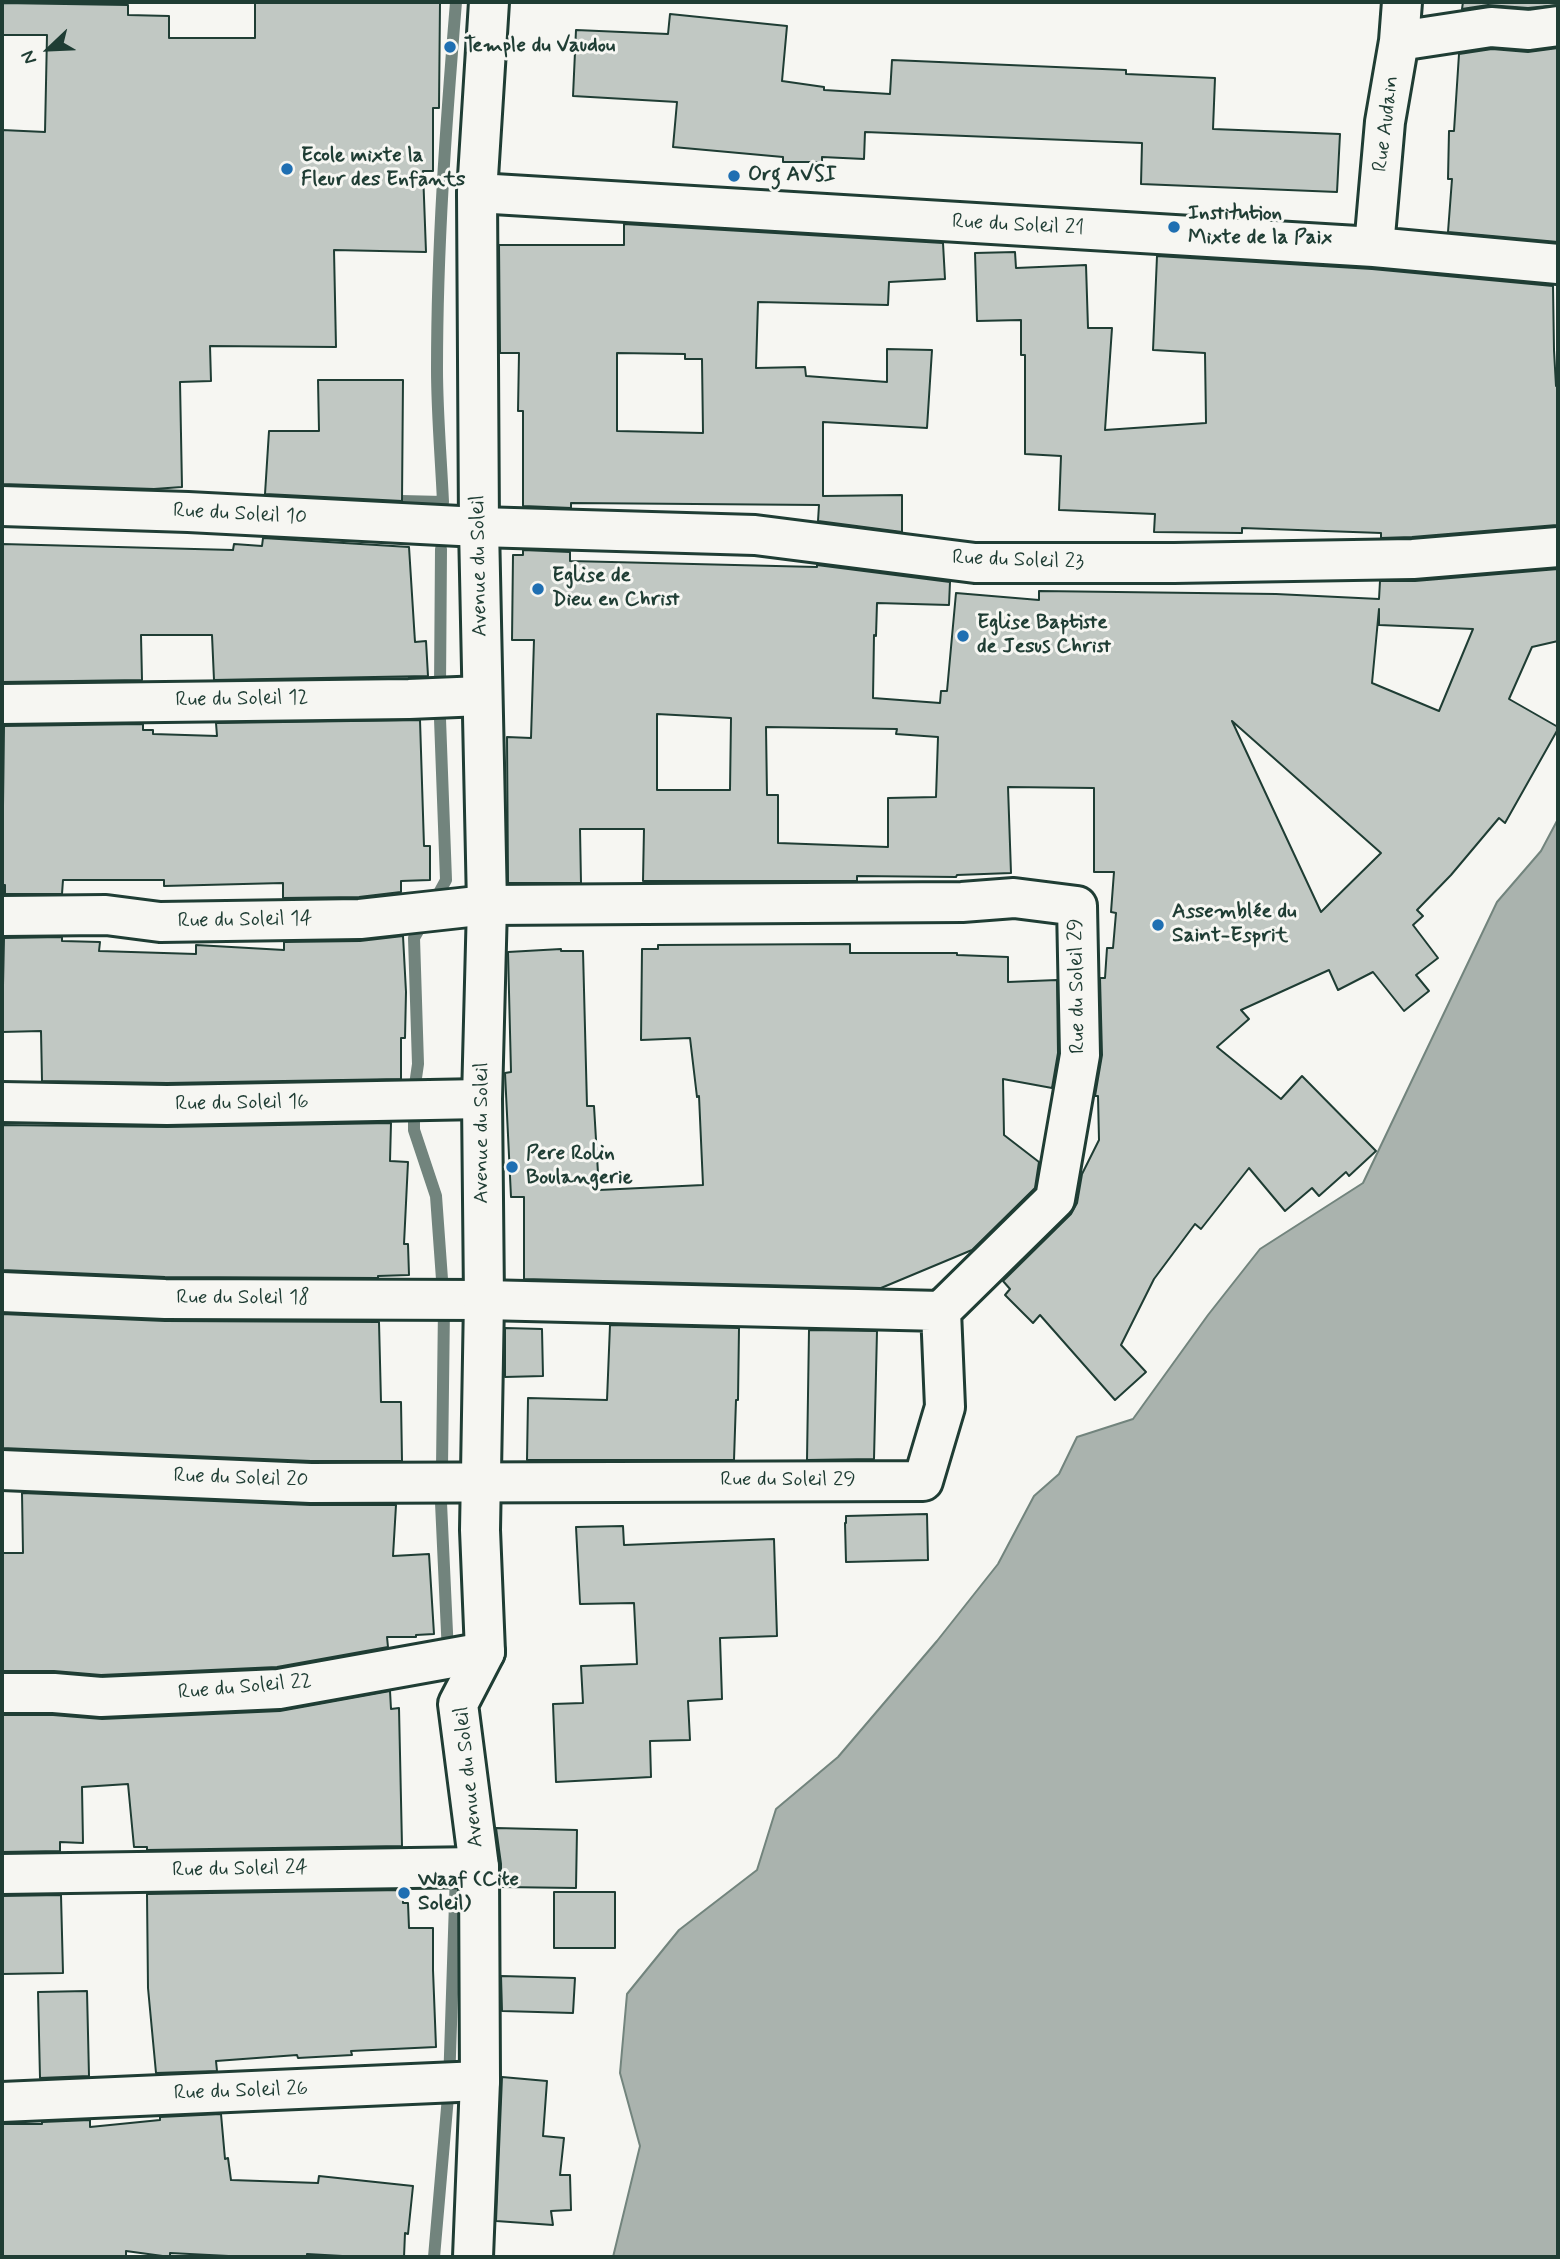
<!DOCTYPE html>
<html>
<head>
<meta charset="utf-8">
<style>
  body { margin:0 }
  #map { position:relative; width:1560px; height:2259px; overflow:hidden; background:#f6f6f2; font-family:Mynerve,sans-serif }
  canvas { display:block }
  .frame { position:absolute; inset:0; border:4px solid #1f3d34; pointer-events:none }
  .north { position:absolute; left:14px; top:14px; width:70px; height:70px; -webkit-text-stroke:5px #f6f6f2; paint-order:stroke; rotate:247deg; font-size:19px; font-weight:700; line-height:28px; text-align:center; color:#1f3d34 }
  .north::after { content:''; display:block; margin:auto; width:24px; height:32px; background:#1f3d34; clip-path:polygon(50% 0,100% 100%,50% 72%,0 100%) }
</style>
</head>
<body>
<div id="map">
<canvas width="1560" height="2259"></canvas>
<div class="frame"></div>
<div class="north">N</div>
</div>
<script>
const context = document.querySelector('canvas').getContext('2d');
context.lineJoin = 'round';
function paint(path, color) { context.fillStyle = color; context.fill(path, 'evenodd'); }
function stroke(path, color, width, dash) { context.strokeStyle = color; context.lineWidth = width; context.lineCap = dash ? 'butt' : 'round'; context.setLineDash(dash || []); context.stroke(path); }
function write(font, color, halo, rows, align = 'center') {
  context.font = font + ' Mynerve,sans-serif'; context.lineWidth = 6; context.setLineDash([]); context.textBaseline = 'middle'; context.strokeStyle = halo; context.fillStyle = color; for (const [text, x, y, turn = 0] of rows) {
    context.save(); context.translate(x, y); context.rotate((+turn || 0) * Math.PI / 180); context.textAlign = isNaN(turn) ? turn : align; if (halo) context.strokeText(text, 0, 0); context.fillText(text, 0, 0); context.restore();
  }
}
const water = new Path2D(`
  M1558,819V2257H613L640,2146L620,2073L627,1994L679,1930L757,1870L776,1809L838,1757L937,1641L998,1564L1034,1496L1059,1474L1077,1437L1133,1419L1208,1315L1260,1249L1363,1183L1497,902L1541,851Z`);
const stream = new Path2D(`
  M275,498L443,502C441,458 437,413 437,369C437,246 446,124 456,2
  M440,688L441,549
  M433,904L446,880L440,719
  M424,920L414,938L418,1064L414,1092V1130L436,1196L444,1307L442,1467L440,1481L448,1654
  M434,2257L449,2085L456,1872`);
const building = new Path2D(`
  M255,2H440L439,108H433V171H423L426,252L334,250L336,347L210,346L211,381L180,382L182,487L154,489L2,484V130L45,132L47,35H2V3L128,5V15L169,16V38H255Z
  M1463,2H1558V5L1528,8L1488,5L1462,9Z
  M670,14L787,26L782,81L824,87V90L890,94L892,60L1126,70V74L1215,78L1213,129L1340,134L1337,192L1141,184L1142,143L865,132L864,159L822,157V162H783V157L673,147L677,102L573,96L576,30L668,34Z
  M1558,48V242L1448,232L1452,179H1448L1449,131H1454L1459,54L1492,49L1528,52Z
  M624,224L943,243L945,279L889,282L888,305L758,302L756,368L805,367L806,376L887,382V349L932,350L927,428L823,422V496L902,495V532L818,521L819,505L571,503V508L523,506V411H518L519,353H500L499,245H624ZM617,353L685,354V359H702L703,433L617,431Z
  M1015,252L1016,268L1086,265L1088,328H1112L1105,430L1206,423L1205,353L1153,350L1157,256L1372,269L1553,286L1554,350L1556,386H1558L1557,525L1412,537L1381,538V533L1242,528V533L1154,532L1155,514L1059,510L1061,456L1025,454V355H1021V320L977,321L975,253Z
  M318,380H403L402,501L265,494L269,431H319Z
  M263,538L409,547L415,642L426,641L428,676L214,680L212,635H141L142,680L2,682V544L233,550L234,544L262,546Z
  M523,550L570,552V561L817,567V565L950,582L949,605L877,603L876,636L874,635L873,698L940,703L941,691H947L956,593L1039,600V591L1276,594L1379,599L1380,581H1415L1558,569V641L1532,647L1509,699L1558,727V729L1505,823L1499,818L1451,875L1417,910L1423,916L1413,925L1438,958L1416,975L1429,991L1404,1011L1373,972L1338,990L1329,970L1241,1010L1249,1019L1217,1047L1281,1099L1302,1076L1376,1151L1349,1176L1346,1172L1319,1196L1312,1188L1285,1211L1249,1168L1201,1229L1195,1224L1154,1279L1121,1345L1146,1372L1115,1400L1040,1315L1033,1323L1005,1295L1010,1289L1003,1281L1071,1214L1077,1203L1082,1174L1099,1140L1098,1096H1095L1102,1055L1100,978H1105L1107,948H1113L1116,913L1111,912L1114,872H1094V788L1008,787L1011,873L957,875L956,877L857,876V881H643L644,829H580L581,883H508L507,737L531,738L534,640H512L513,555H523ZM1379,609V625L1473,629L1439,711L1372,683ZM657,714L731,718L730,790H657ZM1232,721L1381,853L1321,912ZM766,727L897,729L896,734L938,737L936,797L888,798V847L778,843V795H767Z
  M420,720L424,846H430V880L401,881V892L359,897L283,898V883L164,886V880H63L62,894H5V885H2L4,726L143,724V730H153V734L217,736L216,723Z
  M403,936L406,992L405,1038H401V1079L167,1083L42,1081L41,1031L2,1032L4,938L62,937V941L100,942L99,951L196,954V945L284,950V942L360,941Z
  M850,944V953H957V955L1008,957V982L1057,980L1058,1053L1052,1088L1003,1079L1004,1135L1039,1162L1035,1188L972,1250L881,1288L524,1279V1197H511L505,1073L511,1072L508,952L561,949V951H583L587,1106H594L599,1190L703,1185L699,1096L697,1097L690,1038L641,1040L642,949H658V945Z
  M391,1123L390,1161L408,1162L404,1244H408L409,1275L378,1276V1278L165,1277L2,1270V1125L167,1127Z
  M2,1314L165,1321L379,1322L381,1402H401L402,1461H311L2,1448Z
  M610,1325L739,1328L738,1400H736L734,1460H527L528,1398L607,1400Z
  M505,1328L542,1329L543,1376L505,1377Z
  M809,1330L877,1331L874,1459L807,1460Z
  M22,1493L310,1505H396L393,1556L429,1554L434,1634L416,1635V1637H387L388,1647L277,1667L101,1675L54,1671H2V1553H23Z
  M927,1514L928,1560L846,1562L845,1523H846V1516Z
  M623,1526L624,1545L774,1539L777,1636L720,1638L722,1699L688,1701L690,1740L650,1741L651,1777L556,1782L553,1704L583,1703L581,1666L637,1664L634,1603L580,1604L576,1527Z
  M390,1691L391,1709L399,1708L402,1846L147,1850V1847H134L128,1784L82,1787L83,1843L60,1842V1851L2,1852V1715H53L102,1719L280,1711Z
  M496,1828L577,1830L576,1888L501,1887V1864Z
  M403,1890V1903H408L409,1928H433V1970L436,2047L351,2051L352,2055L298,2058L297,2055L216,2061L217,2071L156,2073L148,1988L147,1894Z
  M554,1892H615V1948H554Z
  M61,1895L63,1973L2,1974V1896Z
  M501,1976L575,1978L573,2013L502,2011Z
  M87,1991L89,2076L40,2078L38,1992Z
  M502,2077L547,2081L543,2136L564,2138L560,2175H570L571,2210L551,2211L553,2225L496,2221Z
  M221,2114L225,2159L228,2158L231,2180L318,2183L319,2176L413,2186L408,2234L405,2233L404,2257H360L307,2254V2257H248L170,2253V2257L126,2251V2257H2V2124H42V2122L90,2120V2127L160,2120V2117Z`);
const street = new Path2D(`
  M1399,41L1491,27L1529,30L1558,26
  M477,193L1374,247L1558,264
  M1374,247L1385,122L1399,41L1402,2
  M2,506L188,512L479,527L755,535L975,563H1174L1413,559L1558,547
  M2,704L409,699L482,696
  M2,916L106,915L160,922L360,919L487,905L962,902L1014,898L1077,906L1080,1055L1055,1199L941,1311L945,1407L923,1481L311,1483L2,1470
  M2,1102L167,1105L482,1099
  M2,1292L165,1299L484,1300L941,1311
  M2,1693H54L101,1697L279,1689L485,1652
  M2,1874L479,1867
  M2,2102L480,2081`);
const secondary = new Path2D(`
  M473,2257L480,2081L479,1867L458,1704L485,1652L480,1530L484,1300L482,1099L487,905L479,527L477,193L489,2`);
const markers = [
  [450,47,7,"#1f6fb2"],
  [287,169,7,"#1f6fb2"],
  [734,176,7,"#1f6fb2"],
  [1174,227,7,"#1f6fb2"],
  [538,589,7,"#1f6fb2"],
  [963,636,7,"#1f6fb2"],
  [1158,925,7,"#1f6fb2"],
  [512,1167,7,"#1f6fb2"],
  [404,1893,7,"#1f6fb2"]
];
const poiNames = [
  ["Temple du Vaudou",464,47],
  ["Ecole mixte la",301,157],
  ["Fleur des Enfants",301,181],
  ["Org AVSI",748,176],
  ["Institution",1188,215],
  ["Mixte de la Paix",1188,239],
  ["Eglise de",552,577],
  ["Dieu en Christ",552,601],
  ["Eglise Baptiste",977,624],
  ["de Jesus Christ",977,648],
  ["Assemblée du",1172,913],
  ["Saint-Esprit",1172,937],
  ["Pere Rolin",526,1155],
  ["Boulangerie",526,1179],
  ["Waaf (Cite",418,1881],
  ["Soleil)",418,1905]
];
const streetNames = [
  ["Rue Audain",1387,124,-83],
  ["Rue du Soleil 21",1018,226,3],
  ["Rue du Soleil 10",240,515,3],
  ["Rue du Soleil 23",1018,561,2],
  ["Avenue du Soleil",480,566,-91],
  ["Rue du Soleil 12",242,700,-1],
  ["Rue du Soleil 14",245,921,-1],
  ["Rue du Soleil 29",1078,986,-91],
  ["Rue du Soleil 16",242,1104,-1],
  ["Avenue du Soleil",483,1133,-90],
  ["Rue du Soleil 18",243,1299],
  ["Rue du Soleil 20",241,1479,2],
  ["Rue du Soleil 29",788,1481],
  ["Rue du Soleil 22",245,1688,-5],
  ["Avenue du Soleil",470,1777,-96],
  ["Rue du Soleil 24",240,1870,-1],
  ["Rue du Soleil 26",241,2092,-2]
];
paint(water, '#aab3ae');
stroke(water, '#72847d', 2);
stroke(stream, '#72847d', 12);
paint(building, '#c1c8c3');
stroke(building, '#1f3d34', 2);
stroke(street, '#1f3d34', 44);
stroke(secondary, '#1f3d34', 44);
stroke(street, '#f6f6f2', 38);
stroke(secondary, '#f6f6f2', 38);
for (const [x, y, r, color] of markers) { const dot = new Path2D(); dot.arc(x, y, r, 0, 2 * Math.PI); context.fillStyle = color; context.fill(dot); stroke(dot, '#f6f6f2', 2.5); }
write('bold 21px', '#1f3d34', '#f6f6f2', poiNames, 'left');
write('21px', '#1f3d34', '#f6f6f2', streetNames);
</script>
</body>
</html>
